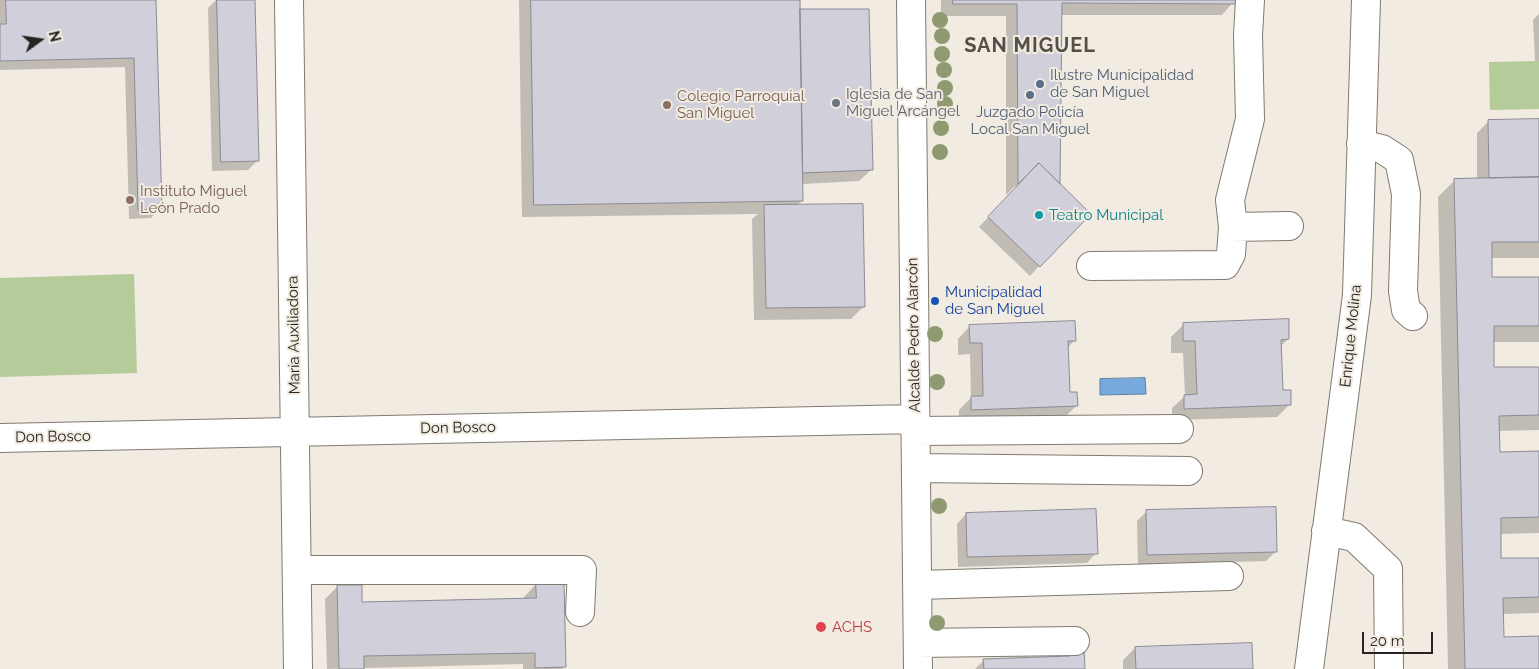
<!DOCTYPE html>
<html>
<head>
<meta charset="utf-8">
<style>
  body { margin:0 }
  #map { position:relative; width:1539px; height:669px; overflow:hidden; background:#f1ebe1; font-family:Raleway,sans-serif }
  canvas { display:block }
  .north { position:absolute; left:15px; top:15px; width:50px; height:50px; -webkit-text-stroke:4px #f1ebe1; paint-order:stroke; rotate:76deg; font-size:14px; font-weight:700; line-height:20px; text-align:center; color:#272421 }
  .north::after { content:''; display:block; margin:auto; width:18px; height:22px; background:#272421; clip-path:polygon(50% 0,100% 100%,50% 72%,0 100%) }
  .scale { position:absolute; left:1362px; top:632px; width:71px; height:22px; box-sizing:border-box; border:2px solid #272421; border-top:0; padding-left:6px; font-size:15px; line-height:18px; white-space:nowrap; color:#272421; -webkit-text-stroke:4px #f1ebe1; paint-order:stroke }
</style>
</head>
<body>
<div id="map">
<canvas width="1539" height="669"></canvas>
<div class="north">N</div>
<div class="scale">20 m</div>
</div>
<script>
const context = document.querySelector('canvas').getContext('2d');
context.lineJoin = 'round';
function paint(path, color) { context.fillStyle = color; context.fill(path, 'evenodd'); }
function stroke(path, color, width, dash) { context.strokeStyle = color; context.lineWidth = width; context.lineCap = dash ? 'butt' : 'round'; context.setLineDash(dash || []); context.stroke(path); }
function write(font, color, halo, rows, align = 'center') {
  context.font = font + ' Raleway,sans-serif'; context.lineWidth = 4; context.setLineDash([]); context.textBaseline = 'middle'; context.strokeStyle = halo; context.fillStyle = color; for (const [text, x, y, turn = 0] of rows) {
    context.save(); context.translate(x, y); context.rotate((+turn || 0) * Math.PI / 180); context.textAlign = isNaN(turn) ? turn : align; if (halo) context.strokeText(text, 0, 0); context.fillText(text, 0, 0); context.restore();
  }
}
const green = new Path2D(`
  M1539,61V109L1490,110L1489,62Z
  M134,274L137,373L0,377V278Z`);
const water = new Path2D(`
  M1145,378L1146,394L1100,395V379Z`);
const shadow = new Path2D(`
  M0,0H155L160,208L151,218L129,219L125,67L0,70Z
  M216,0H253L258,160L248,170L212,171L208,8Z
  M519,0H799V11L872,169L859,181L802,184V201L796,206L864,306L851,319L754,320L752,219L758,214L522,217Z
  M941,0H1235L1222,15H1061L1039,266L1030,276L979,227L1017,187L1015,186L1006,195V16H941Z
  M1539,14V61H1535L1533,20Z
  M1539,120V258H1490L1491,278H1539V342H1493V368H1539V430L1498,431V453L1539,452V533L1500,534V559H1539V613L1502,614L1503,638L1539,637V669H1448L1438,197L1455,180H1477V133L1489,121Z
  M1183,325L1288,339L1280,347L1282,392L1290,404L1277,417L1172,420V408L1185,396L1183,353H1171V337Z
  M970,326L1075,340L1067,348L1069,393L1076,406L1064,418L959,422V410L971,398L970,354L958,355V339Z
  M1146,512L1276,551L1266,561L1138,565L1137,521Z
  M966,514L1096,553L1087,563L958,567L957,524Z
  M536,584L564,667L562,669H523V664L327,669L325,599L338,586L361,603L524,600V597Z
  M1135,648L1252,669H1123V660Z
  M1072,651L1083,669H975L984,660L1065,658Z`);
const building = new Path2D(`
  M6,0H156L162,209L138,210L134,58L0,61V24H6Z
  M217,0H255L259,161L221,162Z
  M531,0H800L803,201L534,205Z
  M953,0H1237L1235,4L1062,3L1060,184L1039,163L1018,184L1017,4H953Z
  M800,9H869L873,170L803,173Z
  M1539,119V177L1489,178L1488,120Z
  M1039,163L1091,214L1040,267L988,217Z
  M1539,177V242H1492V277H1539V326H1494V367H1539V415L1499,416L1500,452L1539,451V517L1501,518V558H1539V597L1503,598L1504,637L1539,636V669H1465L1454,179Z
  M863,204L865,307L766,308L764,205Z
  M1289,319V339L1281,340L1283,390H1291V405L1184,409V395L1197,394L1195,341H1183V323Z
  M1075,321L1076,341H1068L1070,392H1077L1078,406L971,410V396H983L982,343H970L969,325Z
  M1276,507L1277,552L1147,555L1146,510Z
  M1096,509L1098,554L967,557L966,513Z
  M536,583H564L566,667L535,668V653L364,656V669H339L337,585H362V602L536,598Z
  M1252,643L1253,669H1136L1135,647Z
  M1071,649H1084L1085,669H984L983,659L1070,656Z`);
const minor = new Path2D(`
  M289,0L298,669
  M911,0L918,669
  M1361,144L1382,149L1399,160L1406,194L1403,291L1406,310L1413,316
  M1233,227L1289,226
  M1091,266L1225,265L1231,254L1233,227L1230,200L1250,119L1248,35L1250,0
  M915,431L1179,429
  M0,438L915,419
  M916,468L1188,471
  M1326,531L1354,537L1388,569L1389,669
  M297,570H582L580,612
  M918,585L1229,576
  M918,643L1075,641
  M1309,669L1357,295L1366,0`);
const trees = [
  [940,20],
  [942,36],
  [942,54],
  [944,70],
  [945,88],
  [945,104],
  [941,128],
  [940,152],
  [935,334],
  [937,382],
  [939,506],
  [937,623]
];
const markers = [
  [1040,84,5,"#5c6f8a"],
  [1030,95,5,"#5c6f8a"],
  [836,103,5,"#6b7280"],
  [667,105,5,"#8d6e63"],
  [130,200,5,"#8d6e63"],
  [1039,215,5,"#0f9aa8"],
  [935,301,5,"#1a4fb4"],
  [821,627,6,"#e0444e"]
];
const serviceNames = [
  ["Ilustre Municipalidad",1050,75],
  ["de San Miguel",1050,92],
  ["Juzgado Policía",1030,112,"center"],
  ["Local San Miguel",1030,129,"center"]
];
const worshipNames = [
  ["Iglesia de San",846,94],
  ["Miguel Arcángel",846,111]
];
const educationNames = [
  ["Colegio Parroquial",677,96],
  ["San Miguel",677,113],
  ["Instituto Miguel",140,191],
  ["León Prado",140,208]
];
const cultureNames = [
  ["Teatro Municipal",1049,215]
];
const transitNames = [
  ["Municipalidad",945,292],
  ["de San Miguel",945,309]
];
const streetNames = [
  ["María Auxiliadora",294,335,-91],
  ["Alcalde Pedro Alarcón",914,335,-91],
  ["Enrique Molina",1351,336,-84],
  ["Don Bosco",458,428,-1],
  ["Don Bosco",53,437,-1]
];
const healthNames = [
  ["ACHS",832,627]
];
const districtNames = [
  ["SAN MIGUEL",1030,46]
];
paint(green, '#b5cb99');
paint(water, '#77a9dc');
stroke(water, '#5f81a4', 1);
paint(shadow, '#0003');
paint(building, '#d0cfda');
stroke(building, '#8b8a94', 1);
stroke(minor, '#807a71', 30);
stroke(minor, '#fff', 28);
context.fillStyle = '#8f9a70';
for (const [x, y] of trees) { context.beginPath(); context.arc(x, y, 8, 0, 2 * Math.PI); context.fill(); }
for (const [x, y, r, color] of markers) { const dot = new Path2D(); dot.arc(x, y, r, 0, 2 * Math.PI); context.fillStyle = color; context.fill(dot); stroke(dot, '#f1ebe1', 2); }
write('15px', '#4e5e75', '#f1ebe1', serviceNames, 'left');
write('15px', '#5b616d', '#f1ebe1', worshipNames, 'left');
write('15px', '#785e54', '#f1ebe1', educationNames, 'left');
write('15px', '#0d838f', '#f1ebe1', cultureNames, 'left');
write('15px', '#164399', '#f1ebe1', transitNames, 'left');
write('15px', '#272421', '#f1ebe1', streetNames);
write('15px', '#be3a42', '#f1ebe1', healthNames, 'left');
context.letterSpacing = '1px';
write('bold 20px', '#555047', '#f1ebe1', districtNames);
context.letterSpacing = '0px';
</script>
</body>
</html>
